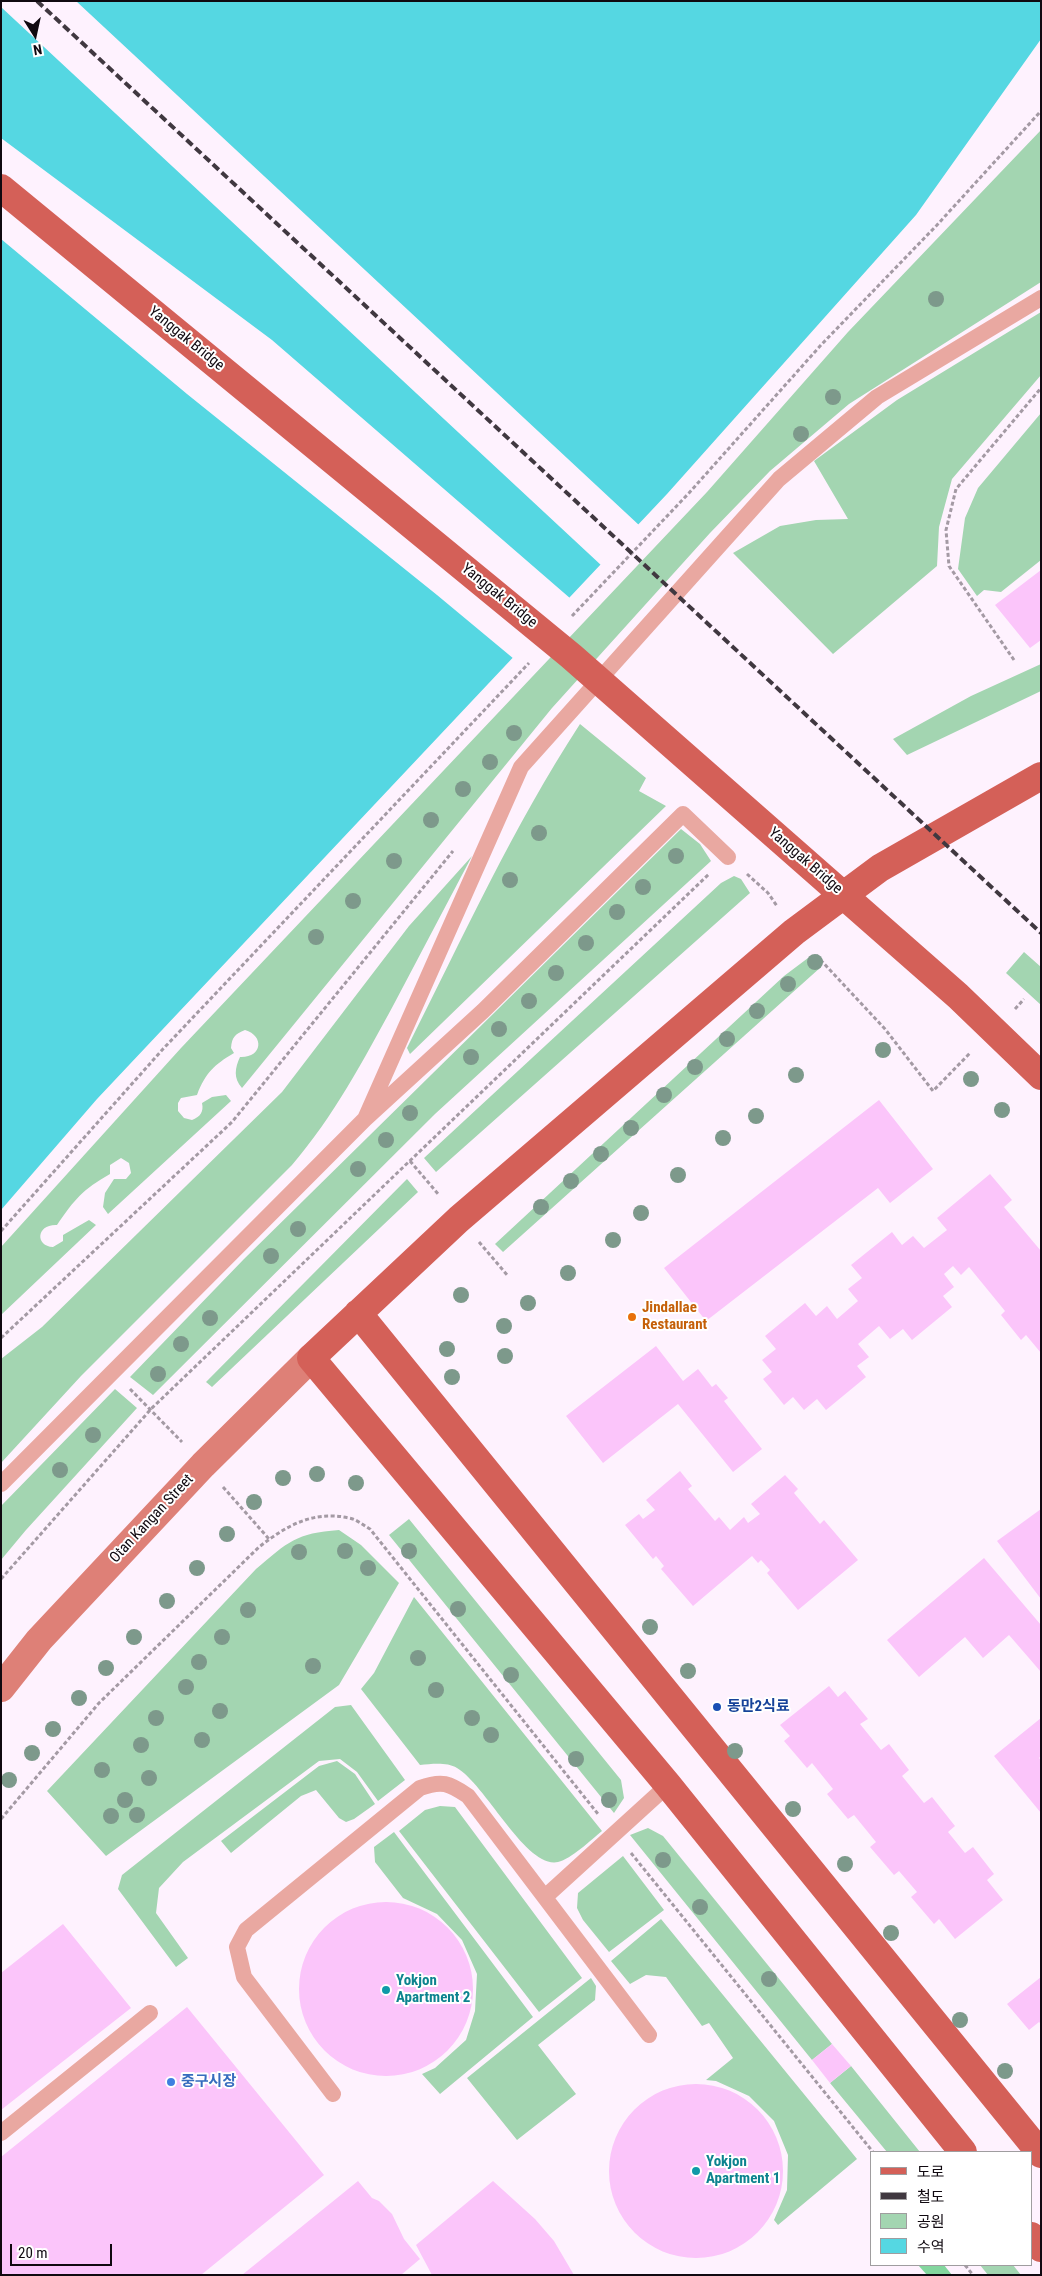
<!DOCTYPE html>
<html>
<head>
<meta charset="utf-8">
<style>
  body { margin:0 }
  #map { position:relative; width:1042px; height:2276px; overflow:hidden; background:#fef2fe; font-family:"Roboto Condensed","Noto Sans KR",sans-serif }
  canvas { display:block }
  .frame { position:absolute; inset:0; border:2px solid #100910; pointer-events:none }
  .legend { position:absolute; left:870px; top:2151px; width:162px; height:115px; box-sizing:border-box; background:#fff; border:1px solid #9f9d9f; margin:0; padding:6px 9px; list-style:none; font-size:15px; color:#100910 }
  .legend li { display:flex; align-items:center; gap:10px; height:25px }
  .legend b { width:25px; border:1px solid #9f9d9f }
  .north { position:absolute; left:10px; top:10px; width:50px; height:50px; -webkit-text-stroke:4px #fff; paint-order:stroke; rotate:170deg; font-size:14px; font-weight:700; line-height:20px; text-align:center; color:#100910 }
  .north::after { content:''; display:block; margin:auto; width:18px; height:22px; background:#100910; clip-path:polygon(50% 0,100% 100%,50% 72%,0 100%) }
  .scale { position:absolute; left:10px; top:2244px; width:102px; height:22px; box-sizing:border-box; border:2px solid #100910; border-top:0; padding-left:6px; font-size:15px; line-height:18px; white-space:nowrap; color:#100910; -webkit-text-stroke:4px #fff; paint-order:stroke }
</style>
</head>
<body>
<div id="map">
<canvas width="1042" height="2276"></canvas>
<div class="frame"></div>
<ul class="legend">
<li><b style="height:6px;background:#d46058"></b>도로</li>
<li><b style="height:6px;background:#403840"></b>철도</li>
<li><b style="height:14px;background:#a3d5b1"></b>공원</li>
<li><b style="height:14px;background:#55d7e2"></b>수역</li>
</ul>
<div class="north">N</div>
<div class="scale">20 m</div>
</div>
<script>
const context = document.querySelector('canvas').getContext('2d');
context.lineJoin = 'round';
function paint(path, color) { context.fillStyle = color; context.fill(path, 'evenodd'); }
function stroke(path, color, width, dash) { context.strokeStyle = color; context.lineWidth = width; context.lineCap = dash ? 'butt' : 'round'; context.setLineDash(dash || []); context.stroke(path); }
function write(font, color, halo, rows, align = 'center') {
  context.font = font + ' "Roboto Condensed","Noto Sans KR",sans-serif'; context.lineWidth = 4; context.setLineDash([]); context.textBaseline = 'middle'; context.strokeStyle = halo; context.fillStyle = color; for (const [text, x, y, turn = 0] of rows) {
    context.save(); context.translate(x, y); context.rotate((+turn || 0) * Math.PI / 180); context.textAlign = isNaN(turn) ? turn : align; if (halo) context.strokeText(text, 0, 0); context.fillText(text, 0, 0); context.restore();
  }
}
const green = new Path2D(`
  M1041,130V282L849,404L770,471L710,533L552,708L242,1088C233,1078 235,1068 240,1057C262,1058 265,1036 245,1030C235,1034 232,1037 231,1048L234,1053C214,1065 206,1072 197,1095L181,1098L178,1103V1111L184,1118L192,1120C200,1117 204,1112 202,1103L212,1097L226,1095L231,1101L108,1214L103,1207L105,1193L114,1179H126L131,1173L129,1163L121,1158L110,1165V1174C82,1190 75,1199 57,1225C36,1224 35,1246 53,1247L63,1241V1235L89,1220L96,1225L1,1315V1247L181,1048L707,492L848,332Z
  M1041,312V375L952,479L939,527L937,566L833,654L733,553L780,526L816,520L848,519L814,461L897,400Z
  M1041,413V560L1001,592L984,590L977,596L958,569L965,518L978,488Z
  M1041,664V691L907,755L893,739L971,696Z
  M580,724L646,778L639,791L666,806L410,1054L407,1048C462,939 513,827 580,724Z
  M681,829L700,844L711,861L435,1114L153,1395L130,1377L244,1259Z
  M472,856C446,905 420,955 394,1004C363,1061 334,1116 292,1165L81,1376L1,1463V1359L42,1327L282,1092L409,926Z
  M734,876L741,879L750,893L436,1172L424,1158L721,883Z
  M1024,952L1041,967V1005L1006,973Z
  M812,955L821,967L503,1252L495,1244L784,976Z
  M407,1179L418,1192L212,1387L206,1382Z
  M115,1389L137,1408L26,1530L1,1560V1506Z
  M409,1519L621,1780L624,1798L614,1813L389,1535Z
  M339,1530L361,1545L399,1583L339,1685L106,1856L47,1791L256,1569C288,1542 296,1533 339,1530Z
  M414,1597L602,1831C591,1840 571,1859 558,1862C526,1869 486,1785 457,1768C447,1762 432,1764 420,1765L361,1689L374,1673Z
  M351,1705L405,1780L378,1801L357,1772L340,1759L319,1761L183,1862L159,1888L156,1913L188,1958L176,1967L118,1889L122,1875L335,1707Z
  M337,1761L355,1774L375,1804L354,1819L346,1822L339,1818L316,1790L301,1796L231,1853L221,1841L319,1766Z
  M440,1806L455,1807L582,1978L539,2012L399,1831L425,1810Z
  M648,1828L663,1836L832,2044L812,2060L630,1835Z
  M394,1832L533,2017L440,2094L422,2074L435,2068L466,2040L475,2011L477,1974L462,1940L437,1914L403,1898L375,1862L374,1847Z
  M623,1856L664,1910L609,1952L583,1920L577,1908L578,1893Z
  M661,1919L857,2159L778,2225L774,2220L787,2190L788,2155L774,2121L749,2096L716,2081L706,2080L733,2058L709,2023L702,2026L666,1977L646,1975L630,1984L611,1961Z
  M591,1978L596,1986L595,2000L538,2045L576,2094L517,2140L467,2078Z
  M851,2066L920,2152H887L830,2083Z
  M980,2265H1013L1021,2275H988Z`);
const forest = new Path2D(`
  M918,2265H944L952,2275H927Z`);
const water = new Path2D(`
  M1,1H1041V39L916,215L667,494L97,1099L1,1210Z`);
const pier = new Path2D(`
  M1,1H76L640,526L602,566L1,7Z
  M1,138L272,340L571,599L514,659L437,595L187,394L1,239Z`);
const building = new Path2D(`
  M1041,570V640L1030,648L995,605Z
  M879,1100L933,1169L890,1203L878,1188L706,1321L664,1268Z
  M990,1174L1012,1200L1004,1207L1041,1251V1353L1026,1335L1021,1340L1001,1315L1005,1311L969,1267L961,1275L953,1266L944,1274L954,1287L943,1296L952,1307L912,1340L903,1329L890,1339L879,1326L858,1344L869,1357L857,1366L866,1377L826,1410L817,1399L804,1410L793,1397L784,1405L763,1379L772,1372L762,1360L776,1349L765,1336L805,1303L816,1316L827,1306L837,1319L858,1301L848,1289L862,1278L851,1265L892,1232L902,1245L913,1236L924,1248L947,1230L937,1218Z
  M656,1346L683,1381L698,1369L712,1387L716,1384L728,1398L724,1401L762,1449L733,1472L678,1404L603,1463L566,1416Z
  M680,1471L692,1486L688,1489L715,1521L719,1517L730,1530L744,1517L748,1523L760,1514L751,1504L785,1475L798,1489L794,1493L820,1524L824,1520L858,1560L798,1610L767,1573L770,1570L761,1560L758,1563L752,1556L693,1606L661,1569L664,1566L656,1556L653,1559L625,1525L639,1514L643,1519L655,1510L646,1500Z
  M1041,1509V1599L997,1541Z
  M984,1558L1041,1625V1672L1009,1635L983,1658L965,1637L919,1677L887,1640Z
  M829,1686L838,1697L845,1691L868,1719L860,1724L881,1750L889,1744L909,1770L902,1776L924,1803L932,1797L955,1826L948,1832L965,1853L973,1847L994,1874L987,1880L1003,1900L955,1939L939,1919L934,1924L911,1897L917,1892L899,1871L894,1875L870,1847L876,1842L854,1815L848,1819L827,1794L833,1789L812,1763L807,1768L784,1741L790,1736L780,1725Z
  M1041,1718V1756L1039,1758L1041,1760V1813L994,1756Z
  M299 1989a87 87 0 1 1 174 0a87 87 0 1 1-174 0Z
  M63,1924L131,2008L1,2110V1973Z
  M1041,1977V2024L1039,2022L1029,2030L1007,2004Z
  M187,2007L324,2175L201,2275H1V2157Z
  M832,2044L851,2066L830,2083L812,2060Z
  M609 2171a87 87 0 1 1 174 0a87 87 0 1 1-174 0Z
  M358,2181L372,2198L379,2201L392,2214L404,2239L420,2259L401,2275H242Z
  M493,2181L535,2219L554,2241L574,2275H432L416,2245Z`);
const path = new Path2D(`
  M572,616L689,493L821,345L937,225L1041,111
  M1014,660L949,566L946,530L956,489L1041,388
  M747,874L768,893L777,906
  M816,955L885,1029L933,1091L971,1052
  M1015,1009L1024,999
  M410,1161L439,1195
  M1,1231L163,1049L529,663
  M479,1242L508,1276
  M1,1338L232,1122L453,851
  M130,1389L182,1442
  M223,1487L269,1539
  M1,1579L151,1409L709,874
  M1,1819L99,1703L259,1547C286,1526 313,1510 349,1518C356,1519 363,1525 370,1529L598,1814
  M631,1853L873,2152
  M965,2265L973,2275`);
const lane = new Path2D(`
  M365,1119L521,767L779,479L877,397L1041,298
  M1,1484L365,1119L483,1011L683,814L728,857
  M545,1897L668,1785
  M333,2094L244,1977L237,1947L246,1930L420,1788C442,1780 449,1783 468,1796L649,2035
  M1,2133L150,2013`);
const secondary = new Path2D(`
  M1,1688L39,1640L203,1465L311,1358`);
const primary = new Path2D(`
  M1,188L571,656L958,996L1041,1076
  M358,1313L1041,2154
  M963,2152L668,1785L311,1358L459,1219L794,932L880,868L1041,776
  M1031,2236L1041,2248`);
const rail = new Path2D(`
  M37,1L1041,933`);
const trees = [
  [936,299],
  [833,397],
  [801,434],
  [514,733],
  [490,762],
  [463,789],
  [431,820],
  [539,833],
  [676,856],
  [394,861],
  [510,880],
  [643,887],
  [353,901],
  [617,912],
  [316,937],
  [586,943],
  [815,962],
  [556,973],
  [788,984],
  [529,1001],
  [757,1011],
  [499,1029],
  [727,1039],
  [883,1050],
  [471,1057],
  [695,1067],
  [796,1075],
  [971,1079],
  [664,1095],
  [1002,1110],
  [410,1113],
  [756,1116],
  [631,1128],
  [723,1138],
  [386,1140],
  [601,1154],
  [358,1169],
  [678,1175],
  [571,1181],
  [541,1207],
  [641,1213],
  [298,1229],
  [613,1240],
  [271,1256],
  [568,1273],
  [461,1295],
  [528,1303],
  [210,1318],
  [504,1326],
  [181,1344],
  [447,1349],
  [505,1356],
  [158,1374],
  [452,1377],
  [93,1435],
  [60,1470],
  [317,1474],
  [283,1478],
  [356,1483],
  [254,1502],
  [227,1534],
  [345,1551],
  [409,1551],
  [299,1552],
  [197,1568],
  [368,1568],
  [167,1601],
  [458,1609],
  [248,1610],
  [650,1627],
  [134,1637],
  [222,1637],
  [418,1658],
  [199,1662],
  [313,1666],
  [106,1668],
  [688,1671],
  [511,1675],
  [186,1687],
  [436,1690],
  [79,1698],
  [220,1711],
  [156,1718],
  [472,1718],
  [53,1729],
  [491,1735],
  [202,1740],
  [141,1745],
  [735,1751],
  [32,1753],
  [576,1759],
  [102,1770],
  [149,1778],
  [9,1780],
  [125,1800],
  [609,1800],
  [793,1809],
  [137,1815],
  [111,1816],
  [663,1860],
  [845,1864],
  [700,1907],
  [891,1933],
  [769,1979],
  [960,2020],
  [1005,2071]
];
const markers = [
  [632,1317,5,"#e8710a"],
  [717,1707,5,"#1a4fb4"],
  [386,1990,5,"#0f9aa8"],
  [171,2082,5,"#3f7fe0"],
  [696,2171,5,"#0f9aa8"]
];
const streetNames = [
  ["Yanggak Bridge",186,339,39],
  ["Yanggak Bridge",499,596,39],
  ["Yanggak Bridge",805,861,41],
  ["Otan Kangan Street",152,1519,-47]
];
const foodNames = [
  ["Jindallae",642,1308],
  ["Restaurant",642,1325]
];
const transitNames = [
  ["동만2식료",727,1707]
];
const cultureNames = [
  ["Yokjon",396,1981],
  ["Apartment 2",396,1998],
  ["Yokjon",706,2162],
  ["Apartment 1",706,2179]
];
const shopNames = [
  ["중구시장",181,2082]
];
paint(green, '#a3d5b1');
paint(forest, '#83d69e');
paint(water, '#55d7e2');
paint(pier, '#fef2fe');
paint(building, '#fbc5fa');
stroke(path, '#a49aa4', 3, [4, 2.5]);
stroke(lane, '#e9a8a1', 16);
stroke(secondary, '#de8077', 28);
stroke(primary, '#d46058', 28);
stroke(rail, '#403840', 4, [8, 4]);
context.fillStyle = '#7d998b';
for (const [x, y] of trees) { context.beginPath(); context.arc(x, y, 8, 0, 2 * Math.PI); context.fill(); }
for (const [x, y, r, color] of markers) { const dot = new Path2D(); dot.arc(x, y, r, 0, 2 * Math.PI); context.fillStyle = color; context.fill(dot); stroke(dot, '#fff', 2); }
write('15px', '#100910', '#fff', streetNames);
write('bold 15px', '#c56008', '#fff', foodNames, 'left');
write('bold 15px', '#164399', '#fff', transitNames, 'left');
write('bold 15px', '#0d838f', '#fff', cultureNames, 'left');
write('bold 15px', '#366cbe', '#fff', shopNames, 'left');
</script>
</body>
</html>
